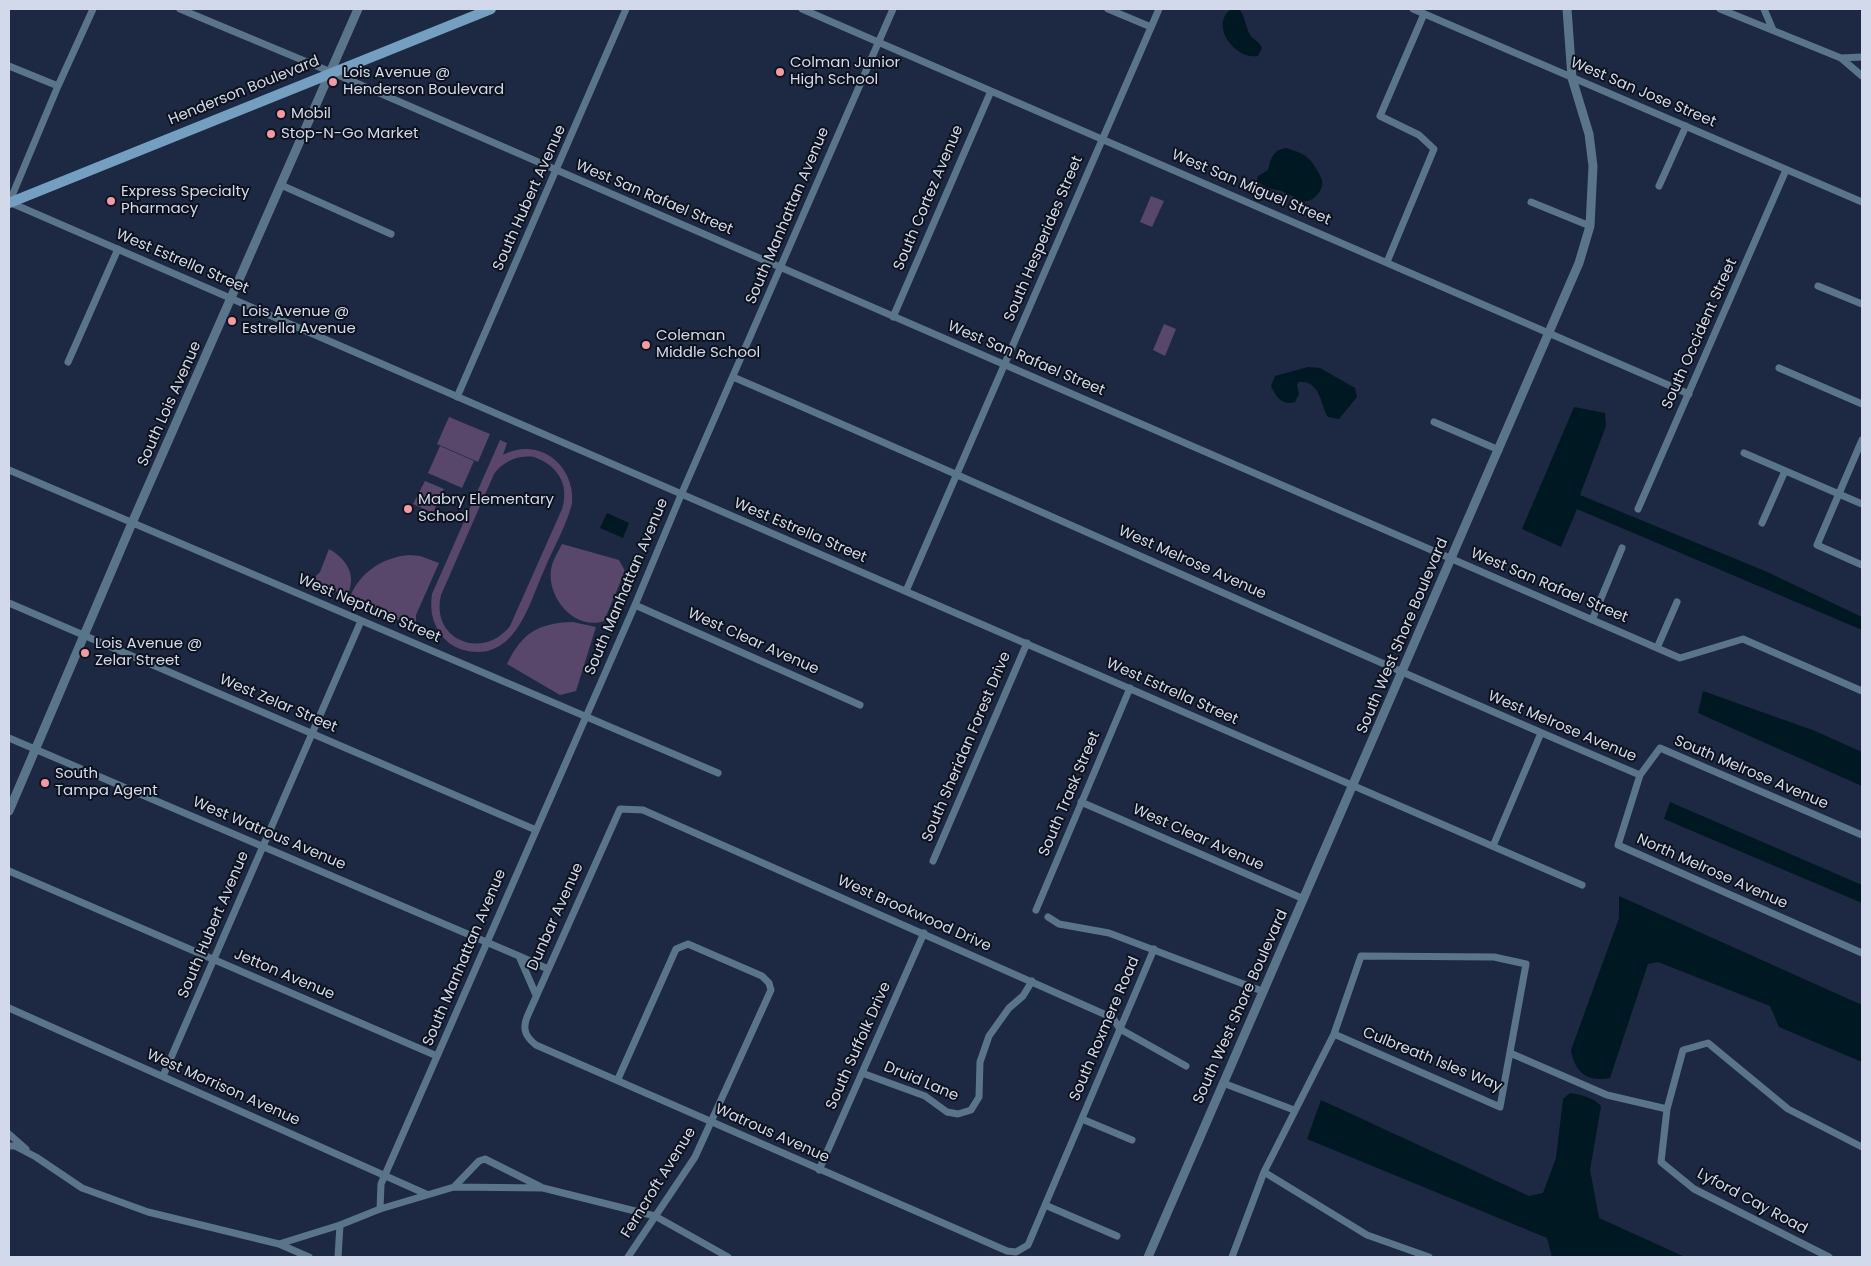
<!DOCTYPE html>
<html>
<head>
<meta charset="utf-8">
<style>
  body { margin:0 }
  #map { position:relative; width:1871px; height:1266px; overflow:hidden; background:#1d2942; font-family:Poppins,sans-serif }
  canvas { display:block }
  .frame { position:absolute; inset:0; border:10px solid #d1d9ea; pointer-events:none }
</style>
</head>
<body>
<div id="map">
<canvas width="1871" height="1266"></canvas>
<div class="frame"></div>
</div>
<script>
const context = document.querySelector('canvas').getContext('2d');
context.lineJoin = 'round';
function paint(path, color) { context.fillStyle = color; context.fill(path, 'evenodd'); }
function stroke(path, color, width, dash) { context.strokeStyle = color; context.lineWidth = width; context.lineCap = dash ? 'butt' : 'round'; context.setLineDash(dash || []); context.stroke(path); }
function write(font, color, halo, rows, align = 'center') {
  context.font = font + ' Poppins,sans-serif'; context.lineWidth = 4; context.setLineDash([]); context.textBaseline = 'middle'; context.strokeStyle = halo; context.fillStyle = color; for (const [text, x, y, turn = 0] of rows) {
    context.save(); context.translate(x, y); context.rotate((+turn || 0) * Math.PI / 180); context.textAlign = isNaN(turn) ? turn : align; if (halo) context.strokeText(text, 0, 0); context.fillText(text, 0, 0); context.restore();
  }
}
const green = new Path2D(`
  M1151,196L1164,201L1152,227L1140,222Z
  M1164,324L1176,329L1165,356L1153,350Z
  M449,417L490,434L478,462L437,444Z
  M500,440L507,443L503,455C538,436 576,465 572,504C566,526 554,547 545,568C531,598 519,652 478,652C468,652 457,649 449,643C434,630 429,613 432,594ZM534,457C557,465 570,484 562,509L510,626C483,661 430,640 441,595L494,474C504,461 518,455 534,457Z
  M440,446L474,461L462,488L428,473Z
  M425,481L444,489L433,513L413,504Z
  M562,544L619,560L625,571L604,621C575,631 547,598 551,570C552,561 558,552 562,544Z
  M329,549C348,560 357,576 347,596L325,587H319L313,585L312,580L320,572Z
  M410,555L420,556L439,563L416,615V625L406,627L401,621L350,597C360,572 383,557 410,555Z
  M573,622L596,627L576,691L560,695L507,664C522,633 538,623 573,622Z`);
const water = new Path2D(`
  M1231,9H1239C1246,17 1245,28 1251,36C1255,41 1259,41 1262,48L1258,56C1235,60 1209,25 1231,9Z
  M1286,148C1295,151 1304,153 1310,160C1314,165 1321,175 1322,181C1324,190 1313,203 1303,201C1296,199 1289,193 1281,191C1272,189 1263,188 1257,180L1258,176L1268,170C1271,158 1273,150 1286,148Z
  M1308,367L1320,368L1355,388L1357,397L1339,419L1328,417C1320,405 1321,380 1299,382L1297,385L1299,394L1295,402C1282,406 1276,397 1271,386L1275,376Z
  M1574,407L1605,413L1606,426L1580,495L1765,571L1862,617V630L1577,509L1561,547L1522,529Z
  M607,513L629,523L623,538L600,528Z
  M1703,691L1815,731L1862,752V786L1698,713Z
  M1670,802L1862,885V903L1664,819Z
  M1619,896L1862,1005V1062L1779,1027L1770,1006L1658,962L1648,964L1610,1078C1587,1082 1575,1073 1571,1050L1619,918Z
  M1570,1093C1581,1095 1593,1097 1601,1106L1590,1170L1599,1218L1685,1257H1552L1547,1238L1307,1139L1321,1100L1529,1196L1543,1193L1556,1158L1563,1099Z`);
const minor = new Path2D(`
  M180,9L331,72L1680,658L1743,639L1862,691
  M802,9L1689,394
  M1108,9L1151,27
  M1413,9L1862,202
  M1720,9L1841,58L1862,76
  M1764,9L1773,30
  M1841,58L1862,57
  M9,66L58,86
  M281,185L391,234
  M1659,186L1686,126
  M9,202L1582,885
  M1531,202L1590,226
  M9,203L58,86L93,9
  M1387,262L1434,149L1419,135L1380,116L1424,14
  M1818,286L1862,304
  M893,317L991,91
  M68,362L118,249
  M1779,368L1862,404
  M733,377C1036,507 1336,646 1640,775
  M457,397L626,9
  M1434,422L1499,450
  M1862,440L1817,545L1862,565
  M1744,453L1862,504
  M9,470L718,773
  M1638,509L1786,170
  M1762,523L1785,471
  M906,591L1159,9
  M9,603L536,830
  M635,605L860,705
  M1592,620L1622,548
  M1657,648L1677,602
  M9,738L519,956L536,995
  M1081,802L1304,899
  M1862,835L1660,748L1640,775L1618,845L1862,953
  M1493,846L1541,733
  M933,861L1027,643
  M9,871L437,1056
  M1036,910L1130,688
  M1048,917L1059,924L1109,933L1262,991
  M1154,949L1028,1245L1016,1252L1007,1251L536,1045C526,1037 522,1030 527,1017L620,809L643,810L1113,1018L1120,1029L1186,1066
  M519,956L548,969
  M9,1008L426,1194
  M1510,1053L1607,1095L1667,1109
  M862,1073L925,1096L947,1112L958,1114L971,1110L979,1097L980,1062L989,1036L1009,1008L1023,996L1032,981
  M163,1076L361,621
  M618,1079L676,949L688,944L762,976L769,983L771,990L695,1157L628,1257
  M1223,1083L1294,1110
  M1082,1119L1132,1140
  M9,1134L26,1149
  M9,1146H15L36,1157L82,1188L148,1212L279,1244L340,1225L380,1209L454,1187L543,1188L655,1216L728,1257
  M819,1170L924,933
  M1264,1172L1367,1235L1429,1257
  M454,1187L479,1161L485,1159L541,1187
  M1045,1205L1117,1236
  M380,1209L381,1184L635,605L681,495L893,9
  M279,1244L309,1257
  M338,1257L340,1225
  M1232,1257L1264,1172L1334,1034L1361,956L1494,957L1526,964L1500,1107L1334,1034
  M1829,1257L1694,1189L1661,1162L1667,1109L1683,1050L1708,1043L1788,1109L1862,1147`);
const tertiary = new Path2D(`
  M9,811L132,523L358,9
  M1148,1257L1579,263L1590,226L1593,166L1589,134L1572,78L1567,9`);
const secondary = new Path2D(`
  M9,203L491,9`);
const markers = [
  [780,72,5,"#f49aa4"],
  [333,82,5,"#f49aa4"],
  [281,114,5,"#f49aa4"],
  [271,134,5,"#f49aa4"],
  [111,201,5,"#f49aa4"],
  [232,321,5,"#f49aa4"],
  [646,345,5,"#f49aa4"],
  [408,509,5,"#f49aa4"],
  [85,653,5,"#f49aa4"],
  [45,783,5,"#f49aa4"]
];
const poiNames = [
  ["Colman Junior",790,63],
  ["High School",790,80],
  ["Lois Avenue @",343,73],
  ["Henderson Boulevard",343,90],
  ["Mobil",291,114],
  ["Stop-N-Go Market",281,134],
  ["Express Specialty",121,192],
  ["Pharmacy",121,209],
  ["Lois Avenue @",242,312],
  ["Estrella Avenue",242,329],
  ["Coleman",656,336],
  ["Middle School",656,353],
  ["Mabry Elementary",418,500],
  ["School",418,517],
  ["Lois Avenue @",95,644],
  ["Zelar Street",95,661],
  ["South",55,774],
  ["Tampa Agent",55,791]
];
const streetNames = [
  ["Henderson Boulevard",244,91,-22],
  ["West San Jose Street",1643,93,23],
  ["West San Miguel Street",1251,188,23],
  ["South Hubert Avenue",530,198,-66],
  ["West San Rafael Street",654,198,23],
  ["South Cortez Avenue",929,198,-67],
  ["South Manhattan Avenue",788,216,-67],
  ["South Hesperides Street",1044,239,-67],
  ["West Estrella Street",182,262,23],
  ["South Occident Street",1700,334,-66],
  ["West San Rafael Street",1026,359,23],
  ["South Lois Avenue",170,404,-66],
  ["West Estrella Street",800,531,23],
  ["West Melrose Avenue",1192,563,24],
  ["West San Rafael Street",1549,586,23],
  ["South Manhattan Avenue",627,587,-67],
  ["West Neptune Street",369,609,23],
  ["South West Shore Boulevard",1403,636,-67],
  ["West Clear Avenue",753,642,24],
  ["West Estrella Street",1172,692,24],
  ["West Zelar Street",278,704,23],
  ["West Melrose Avenue",1562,727,23],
  ["South Sheridan Forest Drive",967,747,-67],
  ["South Melrose Avenue",1751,773,23],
  ["South Trask Street",1070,794,-67],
  ["West Watrous Avenue",269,834,23],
  ["West Clear Avenue",1198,838,24],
  ["North Melrose Avenue",1712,872,24],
  ["West Brookwood Drive",914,914,24],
  ["Dunbar Avenue",556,917,-66],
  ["South Hubert Avenue",214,925,-67],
  ["South Manhattan Avenue",465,958,-67],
  ["Jetton Avenue",284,975,23],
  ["South West Shore Boulevard",1241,1007,-66],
  ["South Roxmere Road",1105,1029,-67],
  ["South Suffolk Drive",859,1046,-66],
  ["Culbreath Isles Way",1432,1060,22],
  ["Druid Lane",921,1082,23],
  ["West Morrison Avenue",223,1088,24],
  ["Watrous Avenue",772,1134,24],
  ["Ferncroft Avenue",659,1183,-58],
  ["Lyford Cay Road",1752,1202,28]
];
paint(green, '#59466b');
paint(water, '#001821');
stroke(minor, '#5a7589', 7);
stroke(tertiary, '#5a7589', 9);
stroke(secondary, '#749fc0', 10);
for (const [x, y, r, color] of markers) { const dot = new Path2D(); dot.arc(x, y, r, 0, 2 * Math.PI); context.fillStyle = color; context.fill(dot); stroke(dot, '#0d121d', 2); }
write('15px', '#d1d9ea', '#0d121d', poiNames, 'left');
write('15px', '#d1d9ea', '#0d121d', streetNames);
</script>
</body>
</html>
